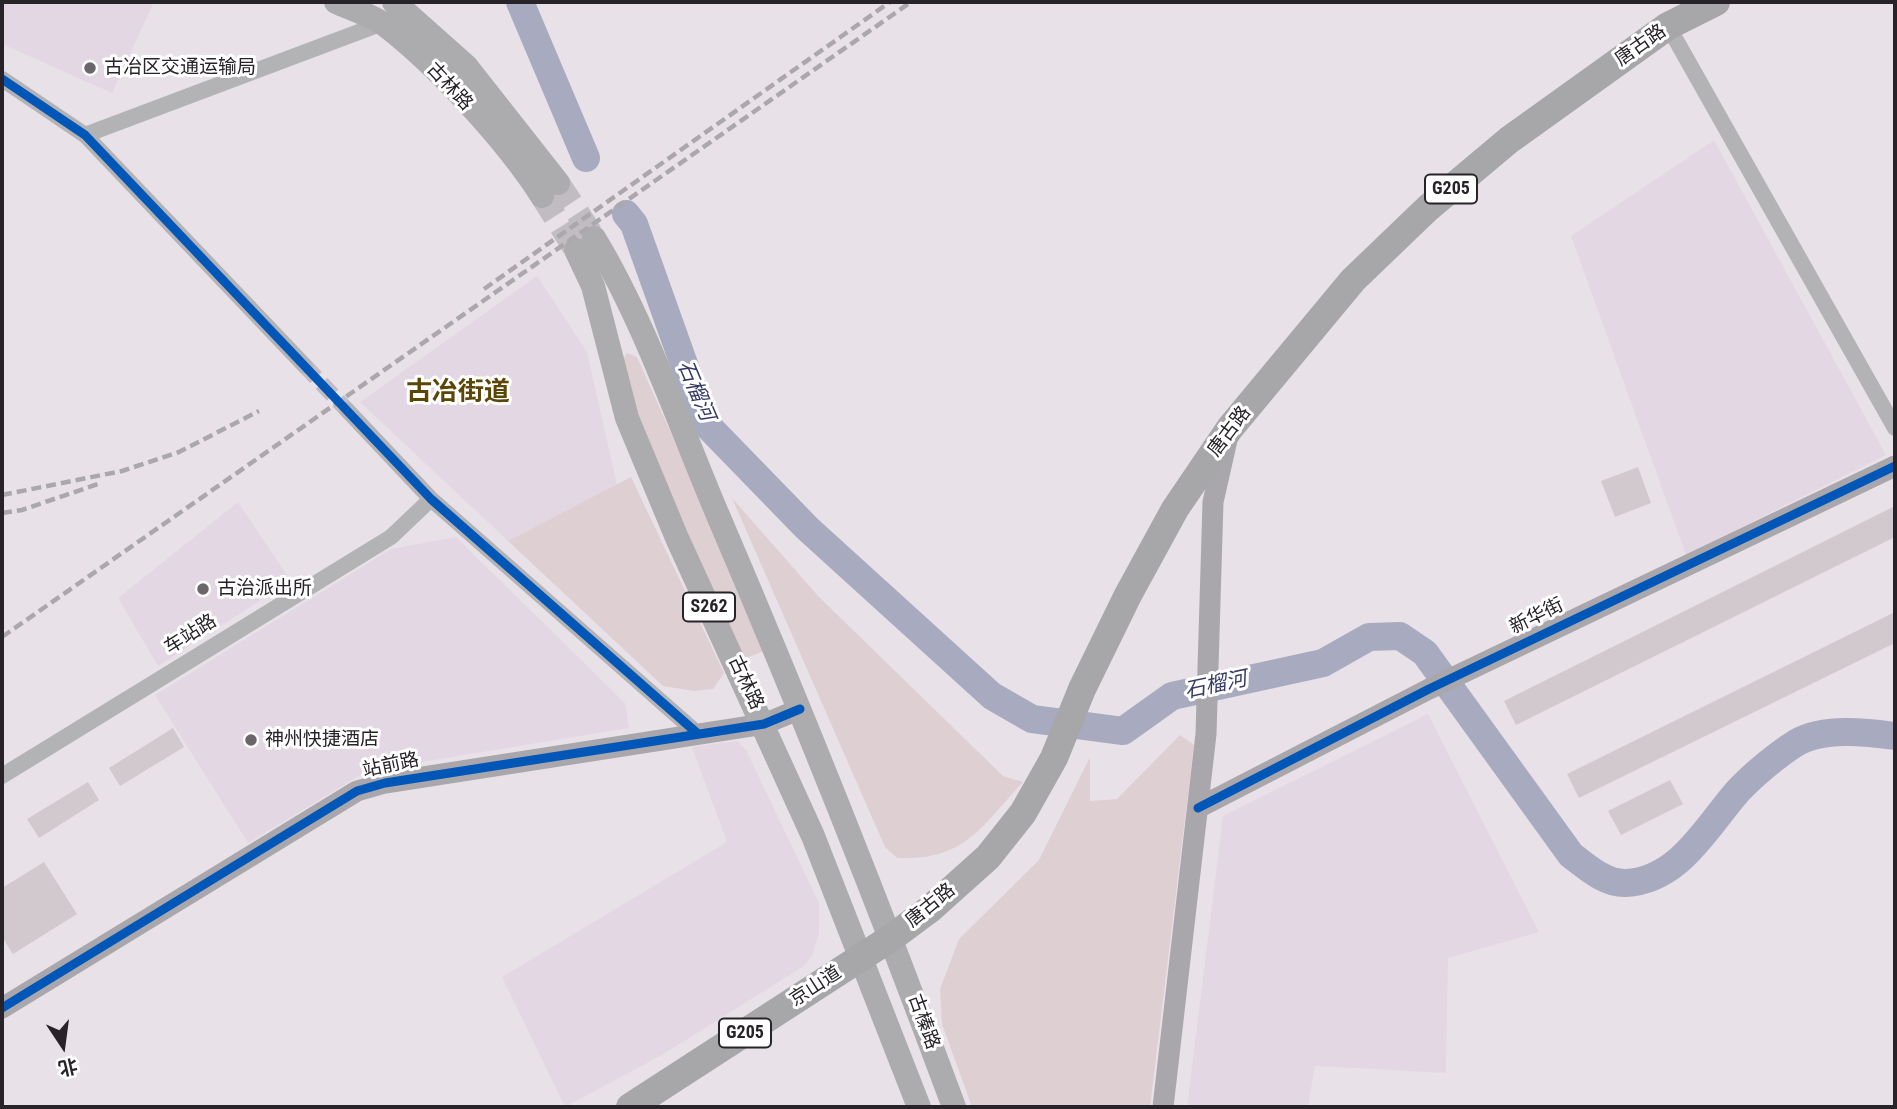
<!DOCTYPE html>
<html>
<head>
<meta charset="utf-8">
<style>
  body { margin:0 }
  #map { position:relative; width:1897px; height:1109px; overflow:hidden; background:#e8e2e8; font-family:"Roboto Condensed","Noto Sans SC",sans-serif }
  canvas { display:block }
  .frame { position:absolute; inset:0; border:4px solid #272328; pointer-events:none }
  .north { position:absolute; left:28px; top:1011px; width:70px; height:70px; -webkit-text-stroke:5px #fff; paint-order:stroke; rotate:167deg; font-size:19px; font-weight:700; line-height:28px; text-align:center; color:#272328 }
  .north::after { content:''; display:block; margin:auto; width:24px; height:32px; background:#272328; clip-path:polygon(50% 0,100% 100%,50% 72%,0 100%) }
</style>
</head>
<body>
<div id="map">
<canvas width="1897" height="1109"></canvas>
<div class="frame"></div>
<div class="north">北</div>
</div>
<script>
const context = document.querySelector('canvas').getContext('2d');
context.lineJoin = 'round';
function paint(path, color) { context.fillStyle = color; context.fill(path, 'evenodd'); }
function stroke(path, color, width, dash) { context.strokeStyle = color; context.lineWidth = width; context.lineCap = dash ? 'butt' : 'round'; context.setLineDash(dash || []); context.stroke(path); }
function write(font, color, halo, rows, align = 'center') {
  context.font = font + ' "Roboto Condensed","Noto Sans SC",sans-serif'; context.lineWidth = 6; context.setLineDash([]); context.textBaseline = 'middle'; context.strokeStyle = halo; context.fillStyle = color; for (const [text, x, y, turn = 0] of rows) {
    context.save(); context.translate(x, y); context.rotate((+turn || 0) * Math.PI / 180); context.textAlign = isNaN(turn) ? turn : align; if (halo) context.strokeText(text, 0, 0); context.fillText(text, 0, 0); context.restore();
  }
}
const built = new Path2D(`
  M2,2H154L112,93L2,44Z
  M1714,140L1886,455L1686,555L1571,236Z
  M537,276L587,352L617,485L508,541L360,402Z
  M238,502L291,581L158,666L118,598Z
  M456,537L625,703L629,728L367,771L248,843L155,695L391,549Z
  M1428,714L1539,932L1448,958L1446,1073L1315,1066L1308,1107H1187L1223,816Z
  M737,741L746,750L819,903V933L812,956L804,966L662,1055L565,1107L502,977L727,842L692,747Z`);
const green = new Path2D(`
  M627,353L637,357L763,639L764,651L746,658L739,649L631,404L622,361Z
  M631,477L724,673L713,689L694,691L663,686L508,541Z
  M732,498L819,597L1003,776L1023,782C981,827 965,861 897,858L885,847Z
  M1180,735L1194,745L1150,1107H972L942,1024L940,989L959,939L1039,860L1090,757V801L1117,799Z`);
const river = new Path2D(`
  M520,2L586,158
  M626,214L634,224L705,423L807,528L992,696L1032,719L1123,731L1172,696L1323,663L1369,637L1400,636L1425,653L1571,855C1586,866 1605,884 1626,883C1680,880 1707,826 1738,791C1753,775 1777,755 1796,743C1823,727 1866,732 1895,736`);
const building = new Path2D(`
  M1638,467L1651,503L1615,517L1601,481Z
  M1895,506V537L1516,725L1504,701Z
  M1895,612V643L1579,798L1567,774Z
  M173,728L184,747L120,786L109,768Z
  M1670,780L1683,804L1621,835L1608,811Z
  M88,782L99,800L39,838L27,819Z
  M44,862L77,914L13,954L2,937V888Z`);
const streetTunnel = new Path2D(`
  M305,366L347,410`);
const primaryTunnel = new Path2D(`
  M558,183L594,238
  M542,196L576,250`);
const street = new Path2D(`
  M1668,26L1895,428
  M2,79L85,135L305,366
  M85,135L388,21
  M347,410L431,499L698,734
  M2,776L391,537L431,499`);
const secondary = new Path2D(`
  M1198,808L1429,689L1895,466
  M2,1008L357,791L385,783L764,724L800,709
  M1163,1107L1206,734L1213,502L1227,440`);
const primary = new Path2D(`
  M336,2C352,9 371,15 385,25C437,65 507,141 542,196
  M394,2L466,66L558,183
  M594,238C644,320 679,424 717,513C801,709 880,907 954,1107
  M576,250L593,286L627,418L677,538L813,836L919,1107`);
const highway = new Path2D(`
  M630,1107L891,938L930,909L988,857L1023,813L1054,758L1082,689L1128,595L1175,509L1230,428L1353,280L1428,208L1509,140L1668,26L1716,2`);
const rail = new Path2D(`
  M484,289L890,2
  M2,495L122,471L179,452L259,411
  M2,513L22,510L101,483
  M2,637L911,2`);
const cycleway = new Path2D(`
  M2,79L85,135L431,499L698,734
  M1198,808L1429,689L1895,466
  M2,1008L357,791L385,783L764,724L800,709`);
const markers = [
  [90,68,7,"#6b666b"],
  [203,589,7,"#6b666b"],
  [251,740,7,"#6b666b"]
];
const shields = [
  [1451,189,52],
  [709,607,52],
  [745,1033,52]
];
const shieldNames = [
  ["G205",1451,189],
  ["S262",709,607],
  ["G205",745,1033]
];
const streetNames = [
  ["唐古路",1641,46,-35],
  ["古林路",449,87,47],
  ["唐古路",1230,432,-53],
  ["新华街",1537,617,-26],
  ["车站路",191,635,-32],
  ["古林路",745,683,65],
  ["站前路",391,766,-12],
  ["唐古路",931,906,-39],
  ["京山道",816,987,-33],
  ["古榛路",923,1022,70]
];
const poiNames = [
  ["古冶区交通运输局",104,68],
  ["古治派出所",217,589],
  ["神州快捷酒店",265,740]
];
const waterNames = [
  ["石榴河",695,391,67],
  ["石榴河",1216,686,-12]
];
const districtNames = [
  ["古冶街道",458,393]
];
paint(built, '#e3d7e3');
paint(green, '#decfd2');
stroke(river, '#a8abbf', 28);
paint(building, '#d2c9cf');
stroke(streetTunnel, '#c1bcc2', 16, [16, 8]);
stroke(primaryTunnel, '#c1bcc2', 24, [24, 12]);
stroke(street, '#b3b2b4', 16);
stroke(secondary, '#a9a7ab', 21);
stroke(primary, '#acabae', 24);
stroke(highway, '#a7a6a9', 28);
stroke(rail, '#aaa8ab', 4.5, [10, 5]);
stroke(cycleway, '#0057b8', 9);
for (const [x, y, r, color] of markers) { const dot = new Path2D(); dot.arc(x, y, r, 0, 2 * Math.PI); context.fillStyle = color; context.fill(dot); stroke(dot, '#fff', 2.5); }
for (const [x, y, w] of shields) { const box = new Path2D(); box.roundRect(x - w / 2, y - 14.5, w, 29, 5); context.fillStyle = '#fff'; context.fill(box); stroke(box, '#272328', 2); }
write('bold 18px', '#272328', null, shieldNames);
write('19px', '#272328', '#fff', streetNames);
write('19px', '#272328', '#fff', poiNames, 'left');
write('italic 21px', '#353b64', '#fff', waterNames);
write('bold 26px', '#5b4606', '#fff', districtNames);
</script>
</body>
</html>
